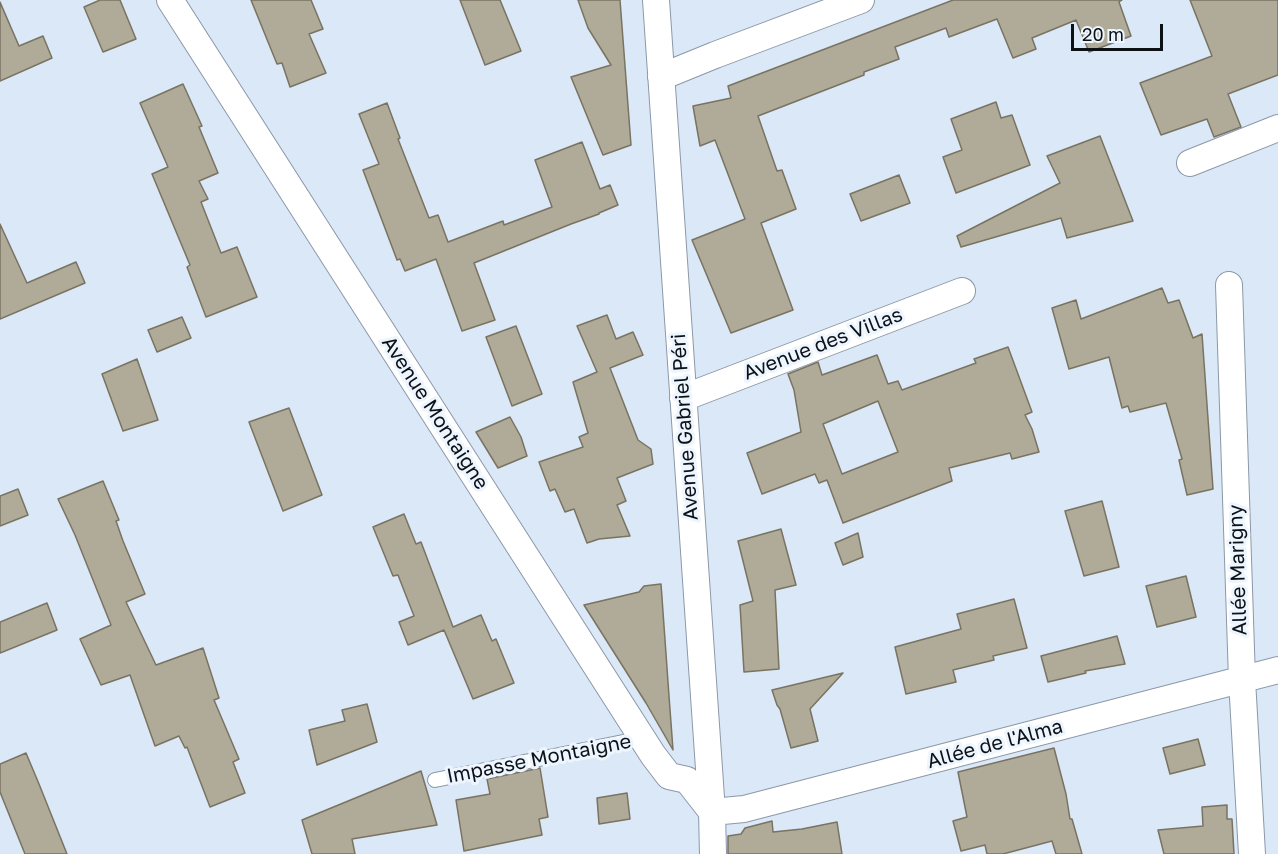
<!DOCTYPE html>
<html>
<head>
<meta charset="utf-8">
<style>
  body { margin:0 }
  #map { position:relative; width:1278px; height:854px; overflow:hidden; background:#dbe8f8; font-family:"Golos Text",sans-serif }
  canvas { display:block }
  .scale { position:absolute; left:1071px; top:24px; width:92px; height:27px; box-sizing:border-box; border:3px solid #0c1116; border-top:0; padding-left:8px; font-size:18px; line-height:21px; white-space:nowrap; color:#0c1116; -webkit-text-stroke:4px #edf5ff; paint-order:stroke }
</style>
</head>
<body>
<div id="map">
<canvas width="1278" height="854"></canvas>
<div class="scale">20 m</div>
</div>
<script>
const context = document.querySelector('canvas').getContext('2d');
context.lineJoin = 'round';
function paint(path, color) { context.fillStyle = color; context.fill(path, 'evenodd'); }
function stroke(path, color, width, dash) { context.strokeStyle = color; context.lineWidth = width; context.lineCap = dash ? 'butt' : 'round'; context.setLineDash(dash || []); context.stroke(path); }
function write(font, color, halo, rows, align = 'center') {
  context.font = font + ' "Golos Text",sans-serif'; context.lineWidth = 6; context.setLineDash([]); context.textBaseline = 'middle'; context.strokeStyle = halo; context.fillStyle = color; for (const [text, x, y, turn = 0] of rows) {
    context.save(); context.translate(x, y); context.rotate((+turn || 0) * Math.PI / 180); context.textAlign = isNaN(turn) ? turn : align; if (halo) context.strokeText(text, 0, 0); context.fillText(text, 0, 0); context.restore();
  }
}
const building = new Path2D(`
  M100,0H120L136,39L103,52L84,7Z
  M251,0H311L323,29L309,34L326,73L290,87L282,63L277,64Z
  M460,0H500L521,51L485,65Z
  M578,0H620L631,145L603,155L571,77L611,65L588,28Z
  M953,0H1122L1119,2L1131,36L1089,52L1076,20L1032,38L1036,49L1013,58L997,19L949,37L946,28L895,47L899,59L864,72V75L758,116L777,171L782,170L796,209L761,223L793,310L731,333L692,240L745,219L715,140L700,146L693,106L731,98L728,86Z
  M1190,0H1278V75L1228,94L1241,127L1214,137L1207,119L1161,135L1140,83L1212,56Z
  M0,2L19,46L43,36L52,58L0,81Z
  M183,84L202,126L199,127L218,173L199,181L208,199L201,202L221,253L237,247L257,297L206,317L187,267L190,265L152,174L168,167L140,103Z
  M996,102L1001,118L1012,115L1030,165L956,193L943,157L962,150L951,119Z
  M387,103L400,138L398,139L429,218L438,215L448,242L503,221L504,225L552,207L535,160L582,142L600,189L610,185L618,205L599,213V214L571,224L474,263L495,320L462,331L436,259L405,271L400,259L397,260L363,170L379,164L359,114Z
  M1100,136L1133,221L1067,238L1061,218L961,247L957,236L1060,183L1047,156Z
  M899,175L910,203L861,221L850,194Z
  M0,224L27,283L76,262L85,283L0,319Z
  M1162,288L1168,303L1179,300L1193,338L1202,334L1213,489L1187,495L1179,460L1182,459L1166,403L1130,412L1128,406L1122,408L1109,357L1069,369L1052,308L1076,300L1081,319Z
  M607,315L616,339L633,332L643,355L610,368L638,440L651,449L653,464L617,478L626,501L617,505L630,536L599,539L587,543L574,509L565,512L555,489L550,491L539,462L583,447L579,437L588,433L573,382L597,372L577,326Z
  M182,317L191,338L157,352L148,330Z
  M516,326L542,394L512,406L486,337Z
  M1008,347L1032,412L1025,415L1032,429L1039,452L1012,459L1010,453L949,468L952,481L843,523L827,480L819,483L815,474L762,494L747,453L801,432L794,390L788,374L818,362L822,375L877,355L888,384L898,381L902,390L976,363L974,359ZM878,401L898,452L842,474L823,424Z
  M137,359L158,420L123,431L102,374Z
  M289,408L322,495L283,511L249,422Z
  M510,417L521,437L527,456L498,468L476,432Z
  M103,481L119,520L116,521L123,541L145,594L126,602L156,665L203,648L219,698L214,700L239,759L233,762L245,793L210,807L187,747L185,748L179,736L155,746L130,675L101,685L80,639L111,625L75,535L58,499Z
  M18,489L28,515L0,526V496Z
  M1102,501L1119,567L1084,576L1065,511Z
  M404,514L416,544L421,542L453,627L481,615L492,641L496,639L514,683L473,699L444,630L408,645L399,622L414,616L398,575L393,576L373,527Z
  M781,529L796,585L775,590L779,669L744,672L740,605L753,601L738,541Z
  M858,533L863,557L843,565L835,543Z
  M1186,576L1196,617L1157,627L1146,586Z
  M661,584L669,696L673,750L646,703L584,605L639,592L644,586Z
  M1014,599L1027,648L993,656L994,660L953,670L956,682L906,694L895,647L961,629L957,614Z
  M47,603L57,630L0,653V622Z
  M1117,636L1125,664L1085,671L1086,673L1048,682L1041,656Z
  M843,673L810,709L818,741L791,748L780,709L777,705L772,690Z
  M367,704L377,742L317,765L309,730L345,721L342,710Z
  M1198,739L1205,765L1170,774L1163,748Z
  M1054,748L1066,794L1070,819H1072L1082,854H1056L1052,841L1003,854H987L985,845L961,851L953,821L967,817L958,772Z
  M26,753L39,784L67,854H25L0,792V764Z
  M540,768L548,817L539,819L542,835L464,851L456,800L490,794L487,779Z
  M421,771L437,825L352,839L355,854H312L302,820Z
  M627,793L630,819L599,824L597,798Z
  M1227,805V819H1232L1234,854H1164L1158,830L1203,826L1202,807Z
  M772,821L773,832L802,829L837,822L842,854H728V836L741,834L745,828Z`);
const service = new Path2D(`
  M435,780L643,738`);
const minor = new Path2D(`
  M170,0L653,755L669,776L687,780L712,812
  M656,0L712,812L713,854
  M661,77L715,55L861,0
  M1190,163L1278,128
  M1229,285L1242,680L1252,854
  M683,398L962,291
  M712,812L744,809L1278,670`);
const streetNames = [
  ["Avenue des Villas",823,344,-21],
  ["Avenue Montaigne",435,413,57],
  ["Avenue Gabriel Péri",685,427,-94],
  ["Allée Marigny",1238,570,-92],
  ["Allée de l'Alma",995,744,-15],
  ["Impasse Montaigne",539,759,-11]
];
paint(building, '#b0aa98');
stroke(building, '#797362', 1.5);
stroke(service, '#8b98a7', 16);
stroke(minor, '#8b98a7', 28);
stroke(service, '#fff', 14);
stroke(minor, '#fff', 26);
write('20px', '#0c1116', '#edf5ff', streetNames);
</script>
</body>
</html>
